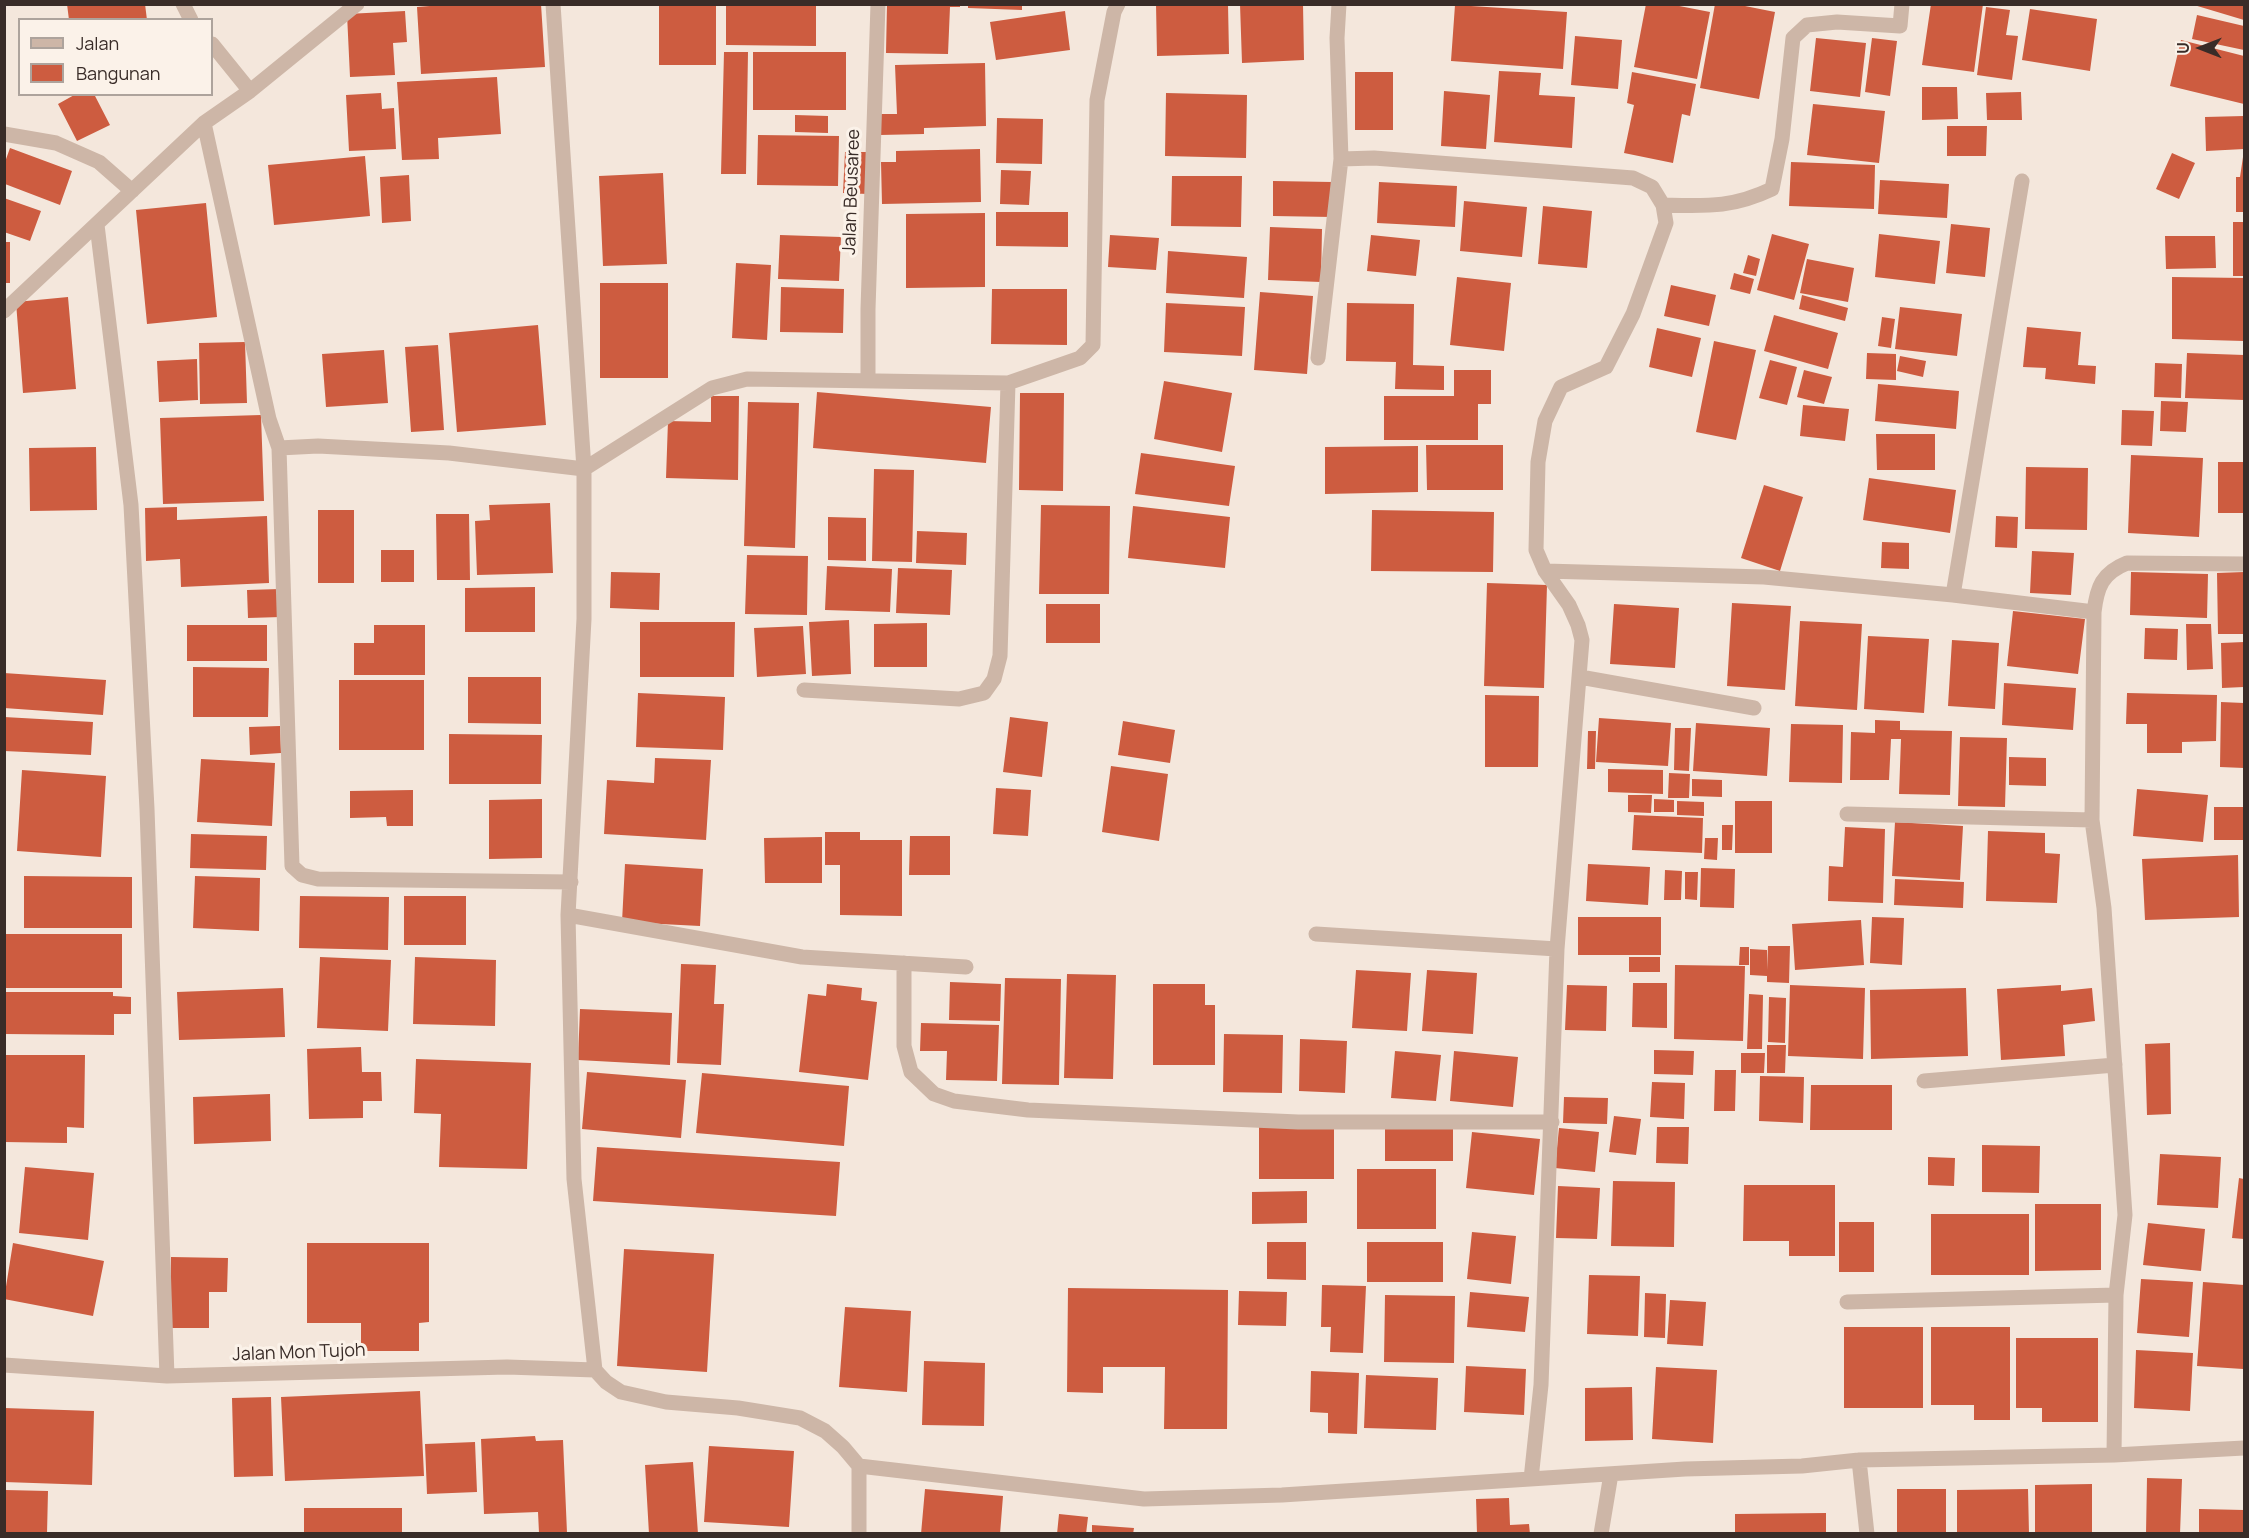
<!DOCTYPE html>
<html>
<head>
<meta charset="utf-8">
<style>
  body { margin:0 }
  #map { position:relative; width:2249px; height:1538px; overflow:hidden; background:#f4e7dc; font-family:Manrope,sans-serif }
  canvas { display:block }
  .frame { position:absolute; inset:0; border:6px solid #392c28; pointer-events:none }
  .legend { position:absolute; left:18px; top:18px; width:195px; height:78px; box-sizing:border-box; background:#fbf2e9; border:2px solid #ada39c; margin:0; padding:8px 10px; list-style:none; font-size:18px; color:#392c28 }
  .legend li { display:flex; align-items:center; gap:12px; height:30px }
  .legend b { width:30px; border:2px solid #ada39c }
  .north { position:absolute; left:2171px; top:18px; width:60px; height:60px; -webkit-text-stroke:4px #fbf2e9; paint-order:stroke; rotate:270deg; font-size:16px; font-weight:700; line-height:24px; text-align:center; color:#392c28 }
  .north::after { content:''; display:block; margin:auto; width:21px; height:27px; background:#392c28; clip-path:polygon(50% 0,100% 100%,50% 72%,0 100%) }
</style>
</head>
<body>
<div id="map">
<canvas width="2249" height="1538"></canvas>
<div class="frame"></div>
<ul class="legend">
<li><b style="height:8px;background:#cdb6a7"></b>Jalan</li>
<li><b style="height:16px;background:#cd5c40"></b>Bangunan</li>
</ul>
<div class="north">U</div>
</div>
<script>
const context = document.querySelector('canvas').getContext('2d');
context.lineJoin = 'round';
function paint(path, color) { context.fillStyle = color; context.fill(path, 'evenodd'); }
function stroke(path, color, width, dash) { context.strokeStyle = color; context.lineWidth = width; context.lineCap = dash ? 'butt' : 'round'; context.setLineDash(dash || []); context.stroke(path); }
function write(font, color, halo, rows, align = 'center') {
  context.font = font + ' Manrope,sans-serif'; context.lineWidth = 6; context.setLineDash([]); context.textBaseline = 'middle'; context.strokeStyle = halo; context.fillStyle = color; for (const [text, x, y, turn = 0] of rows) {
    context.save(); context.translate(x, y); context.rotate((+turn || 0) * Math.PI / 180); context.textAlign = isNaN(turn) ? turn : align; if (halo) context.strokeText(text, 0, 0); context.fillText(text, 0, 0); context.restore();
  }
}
const building = new Path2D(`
  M67,4H145L147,20H69Z
  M455,4H541L545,67L421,74L417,7Z
  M659,4H716V65H659Z
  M726,4H816V46L726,45Z
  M887,4H960V7H950L948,54L886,53Z
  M968,4H1022V10L968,8Z
  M1156,4H1228L1229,54L1157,56Z
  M1240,4H1303L1304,60L1242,63Z
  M1646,4H1669L1710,12L1697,79L1634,67Z
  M1715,4H1735L1775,12L1759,99L1700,88Z
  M1931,4H1983L1974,72L1922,65Z
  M2244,4V20L2194,5V4Z
  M1455,5L1567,12L1563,69L1451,61Z
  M1986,7L2010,10L2006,35L2018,36L2012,80L1977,75Z
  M2030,9L2097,19L2090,71L2022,60Z
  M405,11L407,42L393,43L395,75L350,77L347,14Z
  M1065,11L1070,50L996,60L990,22Z
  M2197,15L2244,26V50L2192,39Z
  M1575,36L1622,40L1618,89L1571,85Z
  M1816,38L1866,43L1860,97L1810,91Z
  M1872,38L1897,41L1890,96L1865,92Z
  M2181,40L2244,56V104L2170,86Z
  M724,52H748L746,174H721Z
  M753,52H846V110H753Z
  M985,63L986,126L924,128V134L880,135L879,114H897L895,65Z
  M1499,71L1541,73L1539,95L1575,97L1572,148L1494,142Z
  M1355,72H1393V130H1355Z
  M1632,72L1696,84L1690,116L1682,114L1673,163L1624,153L1634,105L1627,103Z
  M497,77L501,134L438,138L439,159L402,160L397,82Z
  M1922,87H1957L1958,119L1922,120Z
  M1444,91L1490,95L1486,149L1441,146Z
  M2021,92L2022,120H1987L1986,93Z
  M381,93L382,109L394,108L396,149L349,151L346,95Z
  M1166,93L1247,95L1246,158L1165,156Z
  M76,94H94L110,125L77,141L58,104Z
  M1813,104L1885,111L1879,163L1807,155Z
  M795,115L828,116V133L795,132Z
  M2244,116V149L2206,151L2205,117Z
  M997,118L1043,119L1042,164L996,163Z
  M1947,126H1987L1986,156H1947Z
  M758,135L839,136L838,186L757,185Z
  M10,148L72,171L60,205L5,184V162Z
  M980,149L981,202L882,204L881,162H896V151Z
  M845,152H869L868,194L843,193Z
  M2172,153L2195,163L2179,199L2156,189Z
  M365,156L370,216L274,225L268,165Z
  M2243,157L2244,212H2236V177H2240Z
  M1791,162L1875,165L1874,209L1789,206Z
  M1001,170L1031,171L1029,205L1000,204Z
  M663,173L667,264L603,266L599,176Z
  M409,175L411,221L382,223L380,177Z
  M1172,176H1242L1241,227L1171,226Z
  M1880,180L1949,184L1947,218L1878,214Z
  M1273,181L1332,182V217L1273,216Z
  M1379,182L1457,186L1455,227L1377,223Z
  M4,198L41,211L30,241L4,232Z
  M1464,201L1527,207L1522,257L1460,251Z
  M206,203L217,317L147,324L136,210Z
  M1543,206L1592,211L1587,268L1538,264Z
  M996,212H1068V247L996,246Z
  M985,213V287L906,288V214Z
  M2233,222H2244V276H2233Z
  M1951,224L1990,228L1985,277L1946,273Z
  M1270,227L1322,229L1321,282L1268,280Z
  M1772,234L1809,244L1794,300L1757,290Z
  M1879,234L1940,241L1935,284L1875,277Z
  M780,235L841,237L839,281L778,279Z
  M1110,235L1159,238L1156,270L1108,267Z
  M1371,235L1420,240L1416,276L1367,271Z
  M2165,236H2215L2216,268L2166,269Z
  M4,242H10V283H4Z
  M1168,251L1247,257L1244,298L1166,293Z
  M1748,255L1760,259L1756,276L1743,273Z
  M1807,259L1854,268L1848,302L1800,293Z
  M736,263L771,265L767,340L732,338Z
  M1734,273L1754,279L1750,294L1730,289Z
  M1457,277L1511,283L1504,351L1450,345Z
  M2172,277L2244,278V341L2172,339Z
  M600,283H668V378H600Z
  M1671,285L1716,295L1709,326L1664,316Z
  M781,287L844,289L843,333L780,332Z
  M992,289H1067V345L991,344Z
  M1260,292L1313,296L1307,374L1254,370Z
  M1802,295L1848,308L1845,321L1799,309Z
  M68,297L76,389L23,393L16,302Z
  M1166,303L1245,307L1242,356L1164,352Z
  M1347,303L1414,304L1413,365L1444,366V390L1395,389L1396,362L1346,361Z
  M1900,307L1962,314L1957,356L1895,349Z
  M1774,315L1838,333L1828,369L1764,351Z
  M1882,317L1895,319L1891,348L1878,346Z
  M538,325L546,425L457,432L449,333Z
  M2027,327L2081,332L2078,365L2096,366L2095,384L2045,379L2046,368L2023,367Z
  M1657,328L1701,338L1692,377L1649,367Z
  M1714,341L1756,350L1736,440L1696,432Z
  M245,342L247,403L200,404L199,343Z
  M438,345L444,430L411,432L405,347Z
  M384,350L388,403L326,407L322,354Z
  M1867,353L1896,354V380L1866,379Z
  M2187,353L2244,355V400L2185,398Z
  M1900,356L1926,361L1923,377L1897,371Z
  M197,359L198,400L159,402L157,361Z
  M1770,360L1797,367L1787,405L1759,398Z
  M2155,363L2182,364L2181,398L2154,397Z
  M1454,370H1491V404H1478V440H1384V396H1454Z
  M1804,370L1832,377L1824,404L1797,397Z
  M1164,381L1232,393L1222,452L1154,439Z
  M1878,384L1959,391L1956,429L1875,421Z
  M817,392L991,407L986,463L813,448Z
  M1020,393H1064L1063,491L1019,490Z
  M711,396H739L738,480L666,478L668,421L711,422Z
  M2161,401L2188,402L2186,432L2160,431Z
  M748,402L799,403L795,548L744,546Z
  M1803,405L1849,409L1845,441L1800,436Z
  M2122,410L2154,411L2152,446L2121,445Z
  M261,415L264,501L163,504L160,418Z
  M1876,434H1935V470H1877Z
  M1426,445H1503V490H1427Z
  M1418,446V492L1325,494V447Z
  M96,447L97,510L30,511L29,448Z
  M1141,453L1235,466L1229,506L1135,494Z
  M2131,455L2203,458L2199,537L2128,533Z
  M2218,462H2244V513H2218Z
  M2026,467L2088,468L2087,530L2025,529Z
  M874,469L914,470L912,562L872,561Z
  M1869,478L1956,490L1950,533L1863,520Z
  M1764,485L1803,497L1780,571L1741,558Z
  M550,503L553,573L477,575L475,521L490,520L489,505Z
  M1041,505L1110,506L1109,594H1039Z
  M1133,506L1230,517L1225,568L1128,558Z
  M177,507V520L267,516L269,583L181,587L180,559L146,561L145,508Z
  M318,510H354V583H318Z
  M1372,510L1494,512L1493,572L1371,571Z
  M436,514H469L470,580H437Z
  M1996,516L2018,517L2017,548L1995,547Z
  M828,517L866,518V561L828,560Z
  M917,531L967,533L966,565L916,563Z
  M1882,542L1909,543V569L1881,568Z
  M381,550H414V582H381Z
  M2032,551L2074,553L2071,595L2030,593Z
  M747,555L808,556L807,615L745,614Z
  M827,566L892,569L890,612L825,610Z
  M898,568L952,570L950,615L896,613Z
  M611,572L660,573L659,610L610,608Z
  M2131,572L2208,574L2207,618L2130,615Z
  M2244,572V634H2218L2217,573Z
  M1487,583L1547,585L1544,688L1484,686Z
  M535,587V632H465V588Z
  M280,589L281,617L248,618L247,590Z
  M1732,603L1791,606L1785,690L1727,686Z
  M1046,604H1100V643H1046Z
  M1614,604L1679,608L1675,668L1610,664Z
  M2013,611L2085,619L2078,674L2007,666Z
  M849,620L851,674L812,676L809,622Z
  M1800,621L1862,624L1857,710L1795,706Z
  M640,622H735L734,677H640Z
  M927,623V667H874V624Z
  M2186,624H2211L2213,669L2187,670Z
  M187,625H267V661H187Z
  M374,625H425V675H354V643H374Z
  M803,626L806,674L757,677L754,628Z
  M2145,628L2178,629L2177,660L2144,659Z
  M1868,636L1929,639L1924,713L1864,709Z
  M1952,640L1999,643L1995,709L1948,706Z
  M2244,642V687L2222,688L2221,643Z
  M193,667L269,668L268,717H193Z
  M4,673L106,680L103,715L4,708Z
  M468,677H541V724L468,723Z
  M339,680H424V750H339Z
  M2004,683L2076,688L2073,730L2002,725Z
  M638,693L725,697L723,750L636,747Z
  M2127,693L2217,695L2216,741L2182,742V753H2147V724H2126Z
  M1485,695L1539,696L1538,767H1485Z
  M2221,702L2244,703V768L2220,767Z
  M4,717L93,722L91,755L4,751Z
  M1010,717L1048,722L1042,777L1003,772Z
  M1599,718L1671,723L1668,766L1596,762Z
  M1875,720L1900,721V730L1952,731L1950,795L1899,794L1901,739H1891L1889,780H1850L1851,732L1875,733Z
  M1123,721L1175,730L1170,763L1118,755Z
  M1696,723L1770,728L1767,776L1693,771Z
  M1791,724L1843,725L1842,783L1789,782Z
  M280,726L281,753L250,755L249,727Z
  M1675,728H1691L1689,771L1674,770Z
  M1588,731H1596L1595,769H1587Z
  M449,734L542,735L541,784H449Z
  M1960,737L2007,738L2005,807L1958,806Z
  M2009,757L2046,758V786L2009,785Z
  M655,758L711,760L706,840L604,834L607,780L654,783Z
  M201,759L275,763L272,826L197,822Z
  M1111,766L1168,774L1159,841L1102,832Z
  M1608,769L1663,770V794L1608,792Z
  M22,770L106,776L101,857L17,851Z
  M1669,773L1690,774L1689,798H1668Z
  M1692,779L1722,780V797L1692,796Z
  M996,788L1031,790L1028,836L993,834Z
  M2137,789L2208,795L2203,842L2133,836Z
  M413,790V826H387L386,817L350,818V791Z
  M1628,795H1652L1651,813L1628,812Z
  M542,799V858L489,859V800Z
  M1654,799L1674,800V812H1654Z
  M1677,801L1704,802V816L1677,815Z
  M1735,801H1772V853H1735Z
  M2214,807H2244V840H2214Z
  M1634,815L1703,818L1702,853L1632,850Z
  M1895,822L1963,826L1960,880L1892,876Z
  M1722,825H1733L1732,850H1722Z
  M1845,827L1885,829L1883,903L1828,901L1829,866L1843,867Z
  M1988,831L2045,833V853L2060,854L2057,903L1986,901Z
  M825,832H860V840H902V916L840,915V865H825Z
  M191,834L267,836L266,870L190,868Z
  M910,836H950V875H909Z
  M822,837V883H765L764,838Z
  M1705,838H1718L1717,860L1704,859Z
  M2238,855L2239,917L2145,920L2142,859Z
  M625,864L703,869L700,926L622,922Z
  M1588,864L1650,867L1648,905L1586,901Z
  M1701,868L1735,869L1734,908L1700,907Z
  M1665,870L1682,871L1681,900H1664Z
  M1685,872H1698L1697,900L1685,899Z
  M24,876L132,877V928H24Z
  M195,876L260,878L259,931L193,928Z
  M1895,879L1964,882L1963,908L1894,905Z
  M300,896L389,897L388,950L299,948Z
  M404,896H466V945H404Z
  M1578,917H1661V955H1578Z
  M1872,917L1904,918L1902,965L1870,963Z
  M1861,920L1864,965L1795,970L1792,924Z
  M4,934H122V988H4Z
  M1768,946H1790L1789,983L1767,982V976L1750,975V949L1767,950V970Z
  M1740,947H1749V965H1739Z
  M320,957L391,960L388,1031L317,1028Z
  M415,957L496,960L495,1026L413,1024Z
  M1629,957H1660V972H1629Z
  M681,964L716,965L714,1004H724L721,1065L677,1063Z
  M1675,965L1745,966L1743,1041L1674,1039Z
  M1356,970L1411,973L1407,1031L1352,1028Z
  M1427,970L1477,973L1473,1034L1422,1031Z
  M1067,974L1116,975L1113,1079L1064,1078Z
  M1005,978L1061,979L1059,1085L1002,1084Z
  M950,982L1001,984L1000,1021L949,1020Z
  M1633,983H1667V1028L1632,1027Z
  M827,984L862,988L861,1000L877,1002L868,1080L799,1072L808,994L826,996Z
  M1153,984H1205V1005H1215V1065H1153Z
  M1567,985L1607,986L1606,1031L1565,1030Z
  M1790,985L1865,988L1863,1059L1788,1056Z
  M2061,985V991L2092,988L2095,1021L2063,1025L2065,1056L2001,1060L1997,989Z
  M283,988L285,1037L179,1040L177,992Z
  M1966,988L1968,1056L1871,1059L1870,990Z
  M4,992H113V996L131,997V1014H114V1035L4,1034Z
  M1749,994L1763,995L1762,1049H1747Z
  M1769,997L1786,998L1785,1043L1768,1042Z
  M580,1009L672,1013L670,1065L578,1060Z
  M921,1023L999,1025L997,1081L946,1080L947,1051H920Z
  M1224,1034L1283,1035L1282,1093L1223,1092Z
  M1300,1039L1347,1041L1345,1093L1299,1091Z
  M2170,1043L2171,1114L2147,1115L2145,1044Z
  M1767,1045H1786L1785,1073H1767Z
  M361,1047L362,1072H381L382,1101H363V1118L309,1119L307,1049Z
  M1654,1050L1694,1051L1693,1075L1654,1074Z
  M1395,1051L1441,1055L1436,1101L1391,1098Z
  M1454,1051L1518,1057L1513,1107L1450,1101Z
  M1741,1053H1765L1764,1073H1741Z
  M4,1055H85L84,1128L67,1127V1143L4,1142Z
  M416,1059L531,1063L527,1169L439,1167L441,1114L414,1113Z
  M1715,1070H1736L1735,1111H1714Z
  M587,1072L686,1080L681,1138L582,1129Z
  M702,1073L849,1086L844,1146L696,1133Z
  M1760,1076L1804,1077L1803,1123L1759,1121Z
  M1652,1082L1685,1083L1684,1119L1650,1117Z
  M1811,1085H1892V1130H1810Z
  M270,1094L271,1141L194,1144L193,1097Z
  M1564,1097L1608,1098L1607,1124L1563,1123Z
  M1614,1116L1641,1119L1636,1155L1609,1152Z
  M1259,1125H1334V1179H1259Z
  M1385,1126H1453V1161H1385Z
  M1657,1127H1689L1688,1164L1656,1163Z
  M1559,1128L1599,1132L1595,1172L1555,1168Z
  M1472,1132L1540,1139L1534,1195L1466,1188Z
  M1982,1145L2040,1146L2039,1193L1982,1192Z
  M597,1147L840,1162L836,1216L593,1201Z
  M2160,1154L2221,1157L2218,1208L2157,1205Z
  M1928,1157L1955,1158L1954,1186L1928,1185Z
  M25,1167L94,1173L88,1240L19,1233Z
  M1357,1169H1436V1229H1357Z
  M2239,1178L2244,1179V1239L2232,1238Z
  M1613,1181L1675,1182L1674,1247L1611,1246Z
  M1744,1185H1835V1256H1789V1241H1743Z
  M1558,1186L1600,1188L1597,1239L1556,1238Z
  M1307,1191V1223L1252,1224V1192Z
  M2035,1204H2101V1270L2035,1271Z
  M1931,1214H2029V1275H1931Z
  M1839,1222H1874V1272H1839Z
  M2148,1223L2205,1229L2201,1271L2143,1265Z
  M1472,1232L1516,1236L1511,1284L1467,1279Z
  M1267,1242H1306V1280L1267,1279Z
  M1367,1242H1443V1282H1367Z
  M13,1243L104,1261L93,1316L4,1299Z
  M307,1243H429V1322L419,1323V1351H361V1323H307Z
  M624,1249L714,1254L707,1372L617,1366Z
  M171,1257L228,1258L227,1292H209V1328H170Z
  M1589,1275L1640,1276L1638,1336L1587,1334Z
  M2141,1279L2193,1282L2189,1337L2137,1333Z
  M2203,1282L2244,1285L2243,1369L2197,1366Z
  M1322,1285L1366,1286L1363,1353L1330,1352L1331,1327H1321Z
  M1068,1288L1228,1290L1227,1429H1164L1165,1367H1103V1393L1067,1392Z
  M1239,1291L1287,1292L1286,1326L1238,1325Z
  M1470,1292L1529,1297L1525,1332L1467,1327Z
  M1645,1293L1666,1294L1665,1338L1644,1337Z
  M1385,1295L1455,1296L1454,1363L1384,1362Z
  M1670,1300L1706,1302L1703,1346L1667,1344Z
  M845,1307L911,1311L907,1392L839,1387Z
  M1844,1327H1923V1408H1844Z
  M1931,1327H2010V1420H1974V1405H1931Z
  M2016,1338H2098V1422H2042V1408H2016Z
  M2136,1350L2193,1353L2190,1411L2134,1408Z
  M924,1361L985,1363L984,1426L922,1425Z
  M1466,1366L1526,1369L1524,1415L1464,1412Z
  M1656,1367L1717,1370L1713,1443L1652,1439Z
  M1311,1371L1359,1373L1357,1434L1328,1433V1413L1310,1412Z
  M1366,1375L1438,1378L1436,1430L1364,1428Z
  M1632,1387L1633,1440L1585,1441V1388Z
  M420,1391L424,1476L285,1481L281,1397Z
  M271,1397L273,1476L234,1477L232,1398Z
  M4,1408L94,1411L92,1485L4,1482Z
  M535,1436L536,1441L563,1440L567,1533H539L538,1512L484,1514L481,1439Z
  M475,1442L477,1492L427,1494L425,1444Z
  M709,1446L794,1451L789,1527L704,1522Z
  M693,1462L698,1534H649L645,1465Z
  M2147,1478L2182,1479L2180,1534H2146Z
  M2092,1484V1534H2035V1485Z
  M925,1489L1003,1496L1000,1534H921Z
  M1897,1489H1946V1534H1897Z
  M2028,1489L2029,1534H1957V1490Z
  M5,1490L48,1491L47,1534H5Z
  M1509,1498L1510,1525L1529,1524L1530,1534H1477L1476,1499Z
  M304,1508H402V1534H304Z
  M2199,1509L2244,1510V1534H2199Z
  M1826,1513V1534H1735V1514Z
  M1059,1514L1088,1517L1086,1534H1057Z
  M1092,1525L1134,1528L1133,1534H1092Z`);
const street = new Path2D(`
  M183,4L191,20
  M553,4L584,469V619L568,915L574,1179L595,1370L606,1382L621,1392L666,1402L738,1408L800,1418L825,1431L843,1447L859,1466V1534
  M1339,4L1337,38L1341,159L1374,158L1633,178L1652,187L1663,205L1666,223L1633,314L1606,367L1561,387L1545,421L1538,462L1536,550L1545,571L1569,605L1578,625L1582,640L1557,949L1541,1385L1531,1479
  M212,44L250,91
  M204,123L269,419L279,448L318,446L449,453L584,469L712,388L747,379L1008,383L1080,358L1093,345L1097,100L1114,12L1118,4
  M4,134L56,143L99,162L132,191
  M1663,205C1707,206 1732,208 1772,189L1782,139L1793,38L1807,25L1837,22L1900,26L1902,4
  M97,225L131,505L147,809L167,1376
  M4,311L204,123L250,91L357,4
  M1318,358L1341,159
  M868,381V309L878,4
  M279,448L292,866L302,875L318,879L571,882
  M1545,571L1764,577L1953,595L2094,612
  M1953,595L2022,181
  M1580,677L1754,708
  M804,690L959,699L984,693L994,679L1000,656L1008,383
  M1847,814L2092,820
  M568,915L802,957L966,967
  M1316,934L1557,949
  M904,963V1046L911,1072L934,1094L954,1101L1028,1110L1298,1122H1552
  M1924,1081L2115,1065
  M1847,1302L2116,1295
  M4,1365L167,1376L507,1367L595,1370
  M2114,1455L2116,1295L2125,1215L2104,908L2092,820L2094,612C2097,587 2102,573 2127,563L2244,564
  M1859,1460L1867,1534
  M859,1466L1144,1499L1282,1495L1685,1469L1802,1466L1859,1460L2114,1455L2244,1448
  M1601,1534L1611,1474`);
const streetNames = [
  ["Jalan Beusaree",852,192,-88],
  ["Jalan Mon Tujoh",299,1353,-2]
];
paint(building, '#cd5c40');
stroke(street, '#cdb6a7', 15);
write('18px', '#392c28', '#fbf2e9', streetNames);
</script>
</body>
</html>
